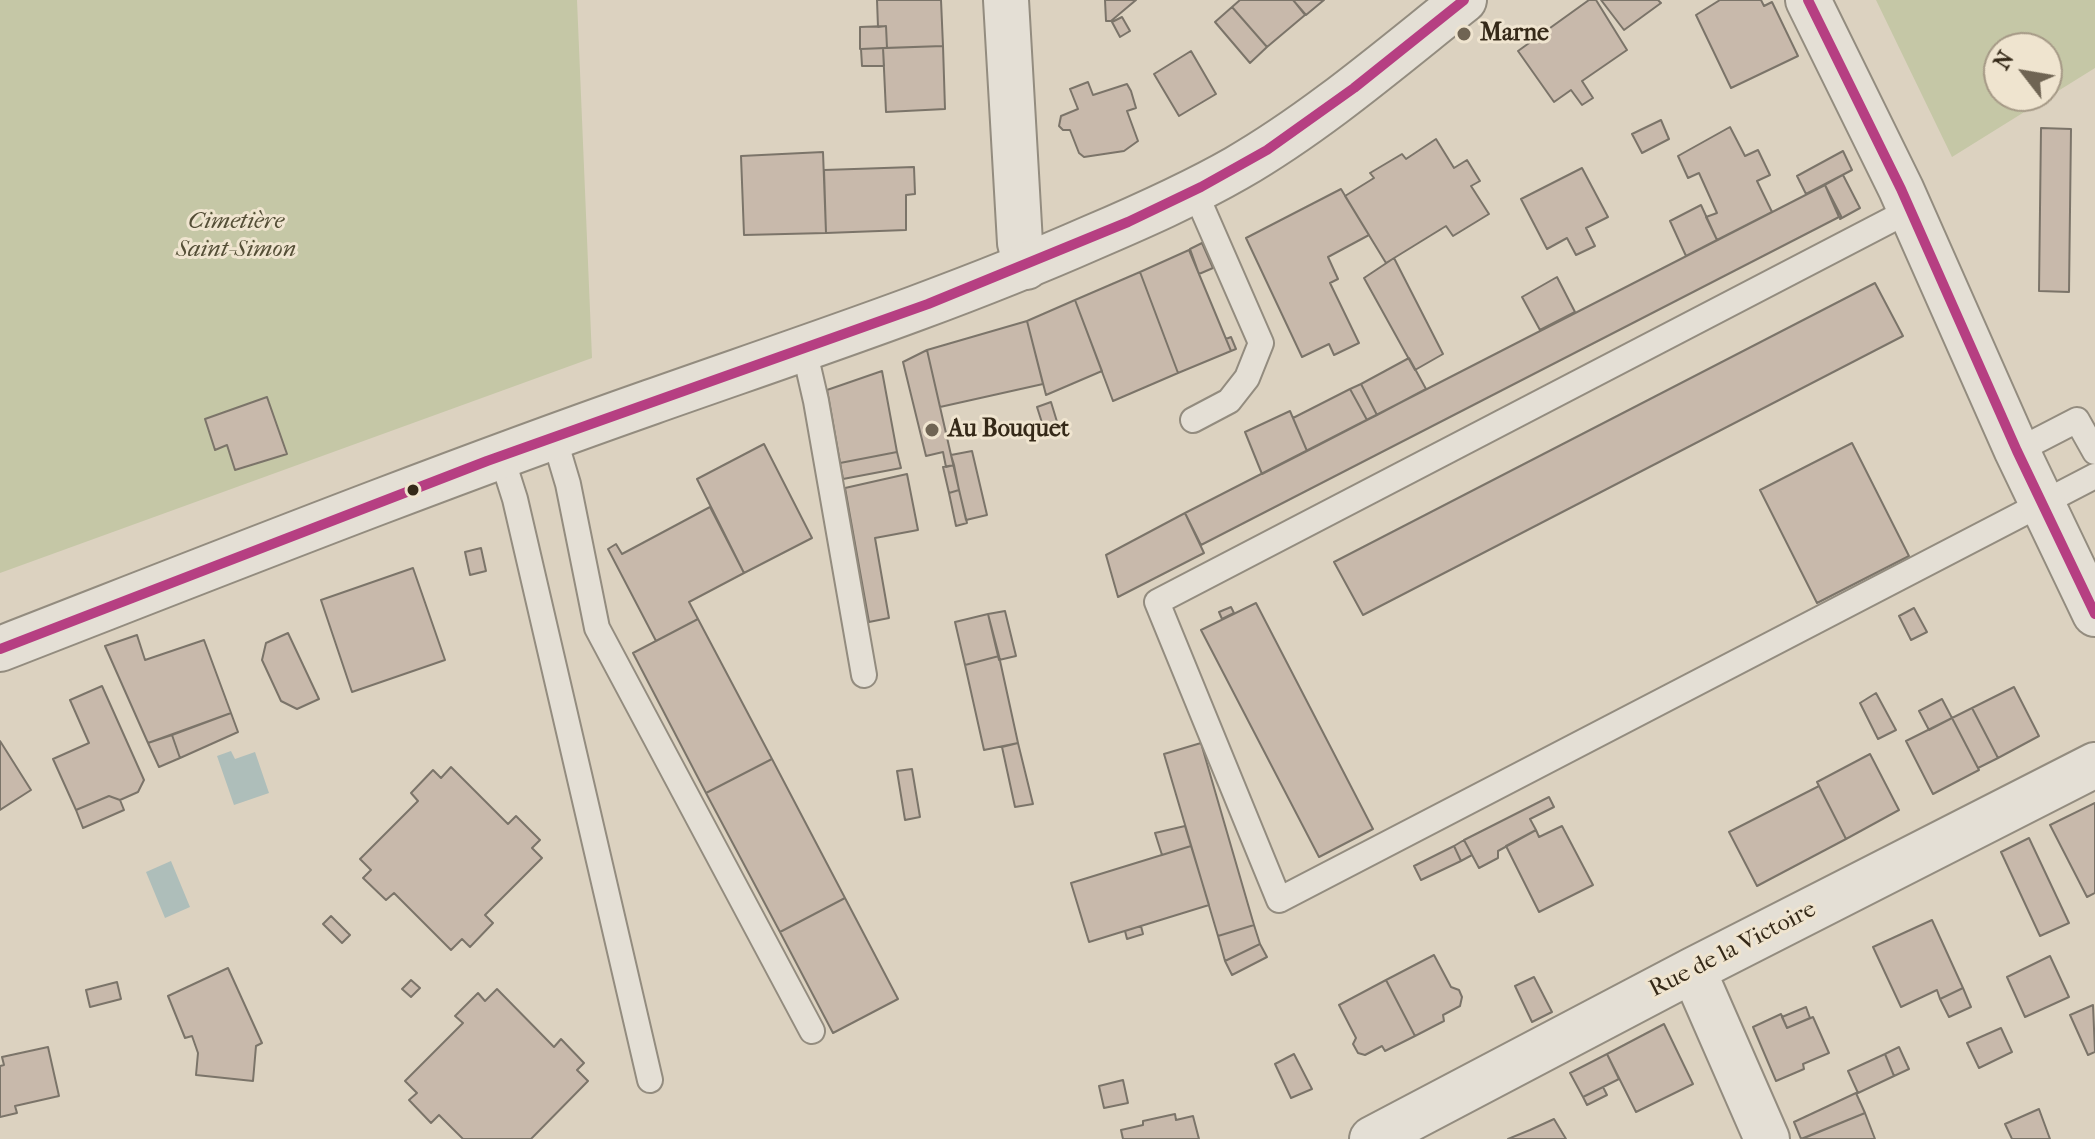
<!DOCTYPE html>
<html>
<head>
<meta charset="utf-8">
<style>
  body { margin:0 }
  #map { position:relative; width:2095px; height:1139px; overflow:hidden; background:#dcd2c0; font-family:"IM FELL French Canon",serif }
  canvas { display:block }
  .north { position:absolute; left:1983px; top:32px; width:80px; height:80px; box-sizing:border-box; background:#efe4cf; border:2px solid #a59986; border-radius:50%; rotate:301deg; font-size:22px; font-weight:700; line-height:32px; text-align:center; color:#352918 }
  .north::after { content:''; display:block; margin:auto; width:28px; height:36px; background:#6f6453; clip-path:polygon(50% 0,100% 100%,50% 72%,0 100%) }
</style>
</head>
<body>
<div id="map">
<canvas width="2095" height="1139"></canvas>
<div class="north">N</div>
</div>
<script>
const context = document.querySelector('canvas').getContext('2d');
context.lineJoin = 'round';
function paint(path, color) { context.fillStyle = color; context.fill(path, 'evenodd'); }
function stroke(path, color, width, dash) { context.strokeStyle = color; context.lineWidth = width; context.lineCap = dash ? 'butt' : 'round'; context.setLineDash(dash || []); context.stroke(path); }
function write(font, color, halo, rows, align = 'center') {
  context.font = font + ' "IM FELL French Canon",serif'; context.lineWidth = 6; context.setLineDash([]); context.textBaseline = 'middle'; context.strokeStyle = halo; context.fillStyle = color; for (const [text, x, y, turn = 0] of rows) {
    context.save(); context.translate(x, y); context.rotate((+turn || 0) * Math.PI / 180); context.textAlign = isNaN(turn) ? turn : align; if (halo) context.strokeText(text, 0, 0); context.fillText(text, 0, 0); context.restore();
  }
}
const green = new Path2D(`
  M0,0H577L592,358L0,573Z
  M1876,0H2095V68L1952,157ZM2047,48V96H1999V48Z`);
const water = new Path2D(`
  M231,751L235,759L255,752L269,793L234,805L217,756Z
  M171,861L190,907L165,918L146,872Z`);
const building = new Path2D(`
  M877,0H941L943,46L887,48L886,26L878,27Z
  M1105,0H1136L1111,21H1106Z
  M1240,0H1293L1305,15L1267,47L1232,7Z
  M1293,0H1324L1306,15Z
  M1589,0H1596L1627,50L1582,81L1593,98L1582,105L1571,90L1554,102L1518,51Z
  M1601,0H1658L1661,3L1624,30Z
  M1720,0H1761L1764,6L1772,2L1798,56L1731,88L1696,15Z
  M1232,7L1267,47L1250,63L1215,22Z
  M1122,17L1130,31L1120,37L1112,22Z
  M886,26L887,48L860,49V27Z
  M943,46L945,109L886,112L883,48Z
  M883,48L884,66H862L861,49Z
  M1191,51L1216,94L1179,116L1154,74Z
  M1088,82L1093,95L1127,84L1131,91L1136,108L1127,111L1138,141L1124,151L1084,157L1079,153L1070,130H1063L1059,126L1061,116L1078,109L1070,89Z
  M1661,120L1669,139L1642,153L1632,134Z
  M1730,127L1745,156L1758,150L1770,175L1757,181L1772,212L1717,240L1706,217L1717,213L1699,173L1688,178L1678,156Z
  M2041,128L2071,129L2069,292L2039,291Z
  M1436,139L1454,168L1467,160L1480,181L1471,186L1489,214L1453,236L1446,226L1386,263L1345,196L1374,178L1370,173L1402,154L1406,159Z
  M1843,151L1852,170L1806,194L1797,176Z
  M823,152L826,233L744,235L741,156Z
  M914,167L915,194L906,195V230L826,233L824,170Z
  M1582,168L1608,217L1586,228L1595,246L1576,255L1567,238L1547,249L1521,199Z
  M1843,175L1860,208L1840,219L1841,216L1825,185Z
  M1825,185L1839,217L1201,545L1185,513Z
  M1341,189L1369,235L1328,257L1338,279L1330,283L1359,343L1334,355L1329,344L1302,357L1246,238Z
  M1701,205L1717,240L1686,256L1670,221Z
  M1202,243L1213,268L1199,274L1190,249Z
  M1189,250L1231,351L1178,373L1140,272Z
  M1394,258L1443,354L1415,370L1364,278Z
  M1140,272L1178,373L1113,401L1075,300Z
  M1557,277L1575,312L1540,330L1522,297Z
  M1875,283L1903,336L1363,615L1334,562Z
  M1075,300L1102,371L1046,395L1027,321Z
  M1027,321L1043,384L940,407L927,350Z
  M1231,337L1236,349L1231,351L1226,339Z
  M927,350L951,455L954,465L946,467L943,452L926,456L903,362Z
  M1409,358L1426,389L1377,415L1361,384Z
  M882,371L897,452L840,463L827,390Z
  M1361,384L1377,415L1367,420L1350,389Z
  M1350,389L1367,420L1307,451L1293,418Z
  M267,397L287,454L235,470L227,445L215,450L205,419Z
  M1051,402L1058,425L1044,429L1037,407Z
  M1290,411L1307,451L1262,474L1245,432Z
  M1852,443L1909,556L1817,603L1760,490Z
  M764,444L812,538L744,573L697,479Z
  M972,451L987,515L966,520L951,455Z
  M897,452L901,468L843,479L840,463Z
  M954,465L959,490L949,493L943,467Z
  M907,474L918,530L875,538L889,618L869,622L845,488Z
  M959,490L967,523L956,526L949,493Z
  M710,507L744,573L689,602L698,619L656,641L608,549L616,544L622,554Z
  M1185,513L1204,553L1118,597L1106,555Z
  M481,548L486,571L470,575L465,552Z
  M413,568L445,660L352,692L321,600Z
  M1256,603L1373,829L1319,857L1201,630Z
  M1231,607L1234,613L1222,619L1219,612Z
  M1914,608L1927,632L1911,640L1899,616Z
  M1005,611L1016,656L999,660L988,614Z
  M988,614L999,656L965,665L955,622Z
  M698,619L772,759L706,793L633,653Z
  M288,633L319,699L297,709L281,701L262,660L266,643Z
  M137,635L145,660L204,640L231,713L148,743L105,646Z
  M999,656L1018,743L984,750L965,665Z
  M102,686L144,780L138,792L120,800L109,796L76,810L53,759L89,743L70,700Z
  M2014,687L2039,736L1998,758L1972,708Z
  M1876,693L1896,730L1878,739L1860,703Z
  M1942,699L1952,718L1929,730L1919,711Z
  M1972,708L1998,758L1978,768L1952,718Z
  M231,713L238,732L180,758L172,735Z
  M1952,718L1979,770L1933,794L1906,741Z
  M172,735L180,758L159,767L148,743Z
  M0,741L31,790L0,810Z
  M1018,743L1033,804L1015,807L1002,747Z
  M1201,743L1254,925L1218,936L1164,754Z
  M1870,754L1899,810L1846,839L1817,782Z
  M772,759L845,898L780,932L706,793Z
  M451,767L508,824L516,816L540,840L532,848L542,858L485,915L493,923L470,947L462,939L451,950L394,893L386,900L363,878L371,870L360,859L418,801L411,793L433,770L441,778Z
  M912,769L920,817L905,820L897,771Z
  M1819,786L1846,839L1757,886L1729,832Z
  M109,796L120,800L124,810L83,828L76,810Z
  M1549,797L1554,807L1530,819L1536,830L1498,851V858L1479,868L1464,840Z
  M2095,803V893L2087,897L2050,825Z
  M1185,826L1191,846L1162,855L1155,833Z
  M1562,826L1593,885L1539,912L1506,846L1536,830L1539,837Z
  M2029,838L2069,923L2040,936L2001,852Z
  M1464,840L1472,855L1461,861L1454,846Z
  M1191,846L1209,905L1089,942L1071,883Z
  M1454,846L1461,861L1421,880L1414,866Z
  M845,898L898,999L833,1033L780,932Z
  M331,916L350,935L342,943L323,924Z
  M1932,920L1963,988L1940,999L1937,990L1901,1007L1873,947Z
  M1254,925L1260,944L1225,961L1218,936Z
  M1141,926L1143,934L1127,939L1125,931Z
  M1260,944L1267,957L1232,975L1225,961Z
  M1434,955L1451,987L1459,990L1462,997L1460,1006L1443,1015L1444,1021L1415,1036L1386,980Z
  M2050,956L2069,997L2025,1017L2007,977Z
  M228,968L262,1043L256,1046L253,1081L196,1075L198,1053L192,1036L185,1038L168,996Z
  M1534,977L1552,1012L1532,1022L1515,986Z
  M411,980L420,988L411,997L402,989Z
  M1386,980L1415,1036L1385,1051L1382,1046L1365,1055L1358,1053L1353,1044L1356,1038L1339,1005Z
  M117,982L121,999L90,1007L86,990Z
  M1963,988L1971,1007L1949,1017L1940,999Z
  M497,989L554,1047L561,1039L584,1063L577,1070L588,1081L531,1139H463L439,1115L431,1123L409,1100L417,1093L405,1081L463,1023L455,1016L478,993L485,1001Z
  M2093,1005L2095,1052L2088,1055L2070,1015Z
  M1806,1007L1810,1018L1787,1028L1782,1017Z
  M1781,1014L1787,1028L1813,1017L1829,1053L1803,1064L1804,1069L1776,1081L1753,1027Z
  M1664,1024L1693,1084L1636,1112L1607,1054Z
  M2001,1028L2012,1052L1979,1068L1967,1043Z
  M48,1047L59,1096L15,1106L17,1113L0,1117V1066L4,1065L2,1057Z
  M1899,1047L1909,1069L1894,1076L1885,1054Z
  M1294,1054L1312,1089L1291,1098L1275,1064Z
  M1607,1054L1619,1079L1583,1097L1570,1073Z
  M1885,1054L1894,1076L1858,1093L1848,1071Z
  M1123,1080L1128,1103L1104,1108L1099,1086Z
  M1603,1087L1607,1095L1587,1105L1583,1097Z
  M1856,1093L1865,1113L1801,1139L1794,1122Z
  M2039,1109L2050,1139H2012L2005,1124Z
  M1865,1113L1875,1139H1802Z
  M1175,1114L1176,1120L1193,1116L1199,1139H1123L1121,1130L1143,1125V1121Z
  M1554,1119L1566,1139H1508L1530,1130Z`);
const service = new Path2D(`
  M1910,210L1157,602L1279,900L2095,476
  M804,349L816,401L864,675
  M1193,420L1229,401L1247,378L1261,343L1195,192
  M554,437L568,484L597,628L812,1031
  M2017,451L2077,420L2095,452
  M501,455L515,499L650,1080`);
const minor = new Path2D(`
  M1006,0L1020,243L1026,267
  M1808,0L1901,189L2017,451L2095,614
  M1693,970L1767,1139
  M1372,1139L1693,970L2095,765`);
const tertiary = new Path2D(`
  M0,649C216,565 432,479 651,402C798,350 948,301 1091,238C1140,217 1190,195 1237,168C1318,121 1391,58 1464,0`);
const bus1 = new Path2D(`
  M1808,0L1901,189L2017,451L2095,614
  M0,649L487,461L928,304L1128,222L1201,187L1267,150L1354,88L1464,0`);
const markers = [
  [1464,34,8,"#6f6453"],
  [932,430,8,"#6f6453"],
  [413,490,7,"#352918"]
];
const poiNames = [
  ["Marne",1480,34],
  ["Au Bouquet",948,430]
];
const parkNames = [
  ["Cimetière",236,222],
  ["Saint-Simon",236,250]
];
const streetNames = [
  ["Rue de la Victoire",1733,950,-27]
];
paint(green, '#c5c7a6');
paint(water, '#aebeba');
paint(building, '#c8b9ab');
stroke(building, '#7b7469', 2);
stroke(service, '#938c7f', 28);
stroke(minor, '#938c7f', 48);
stroke(tertiary, '#938c7f', 48);
stroke(service, '#e4dfd5', 24);
stroke(minor, '#e4dfd5', 44);
stroke(tertiary, '#e4dfd5', 44);
stroke(bus1, '#b63f82', 10);
for (const [x, y, r, color] of markers) { const dot = new Path2D(); dot.arc(x, y, r, 0, 2 * Math.PI); context.fillStyle = color; context.fill(dot); stroke(dot, '#efe4cf', 3); }
write('bold 24px', '#352918', '#efe4cf', poiNames, 'left');
write('italic 24px', '#544e36', '#efe4cf', parkNames);
write('24px', '#352918', '#efe4cf', streetNames);
</script>
</body>
</html>
